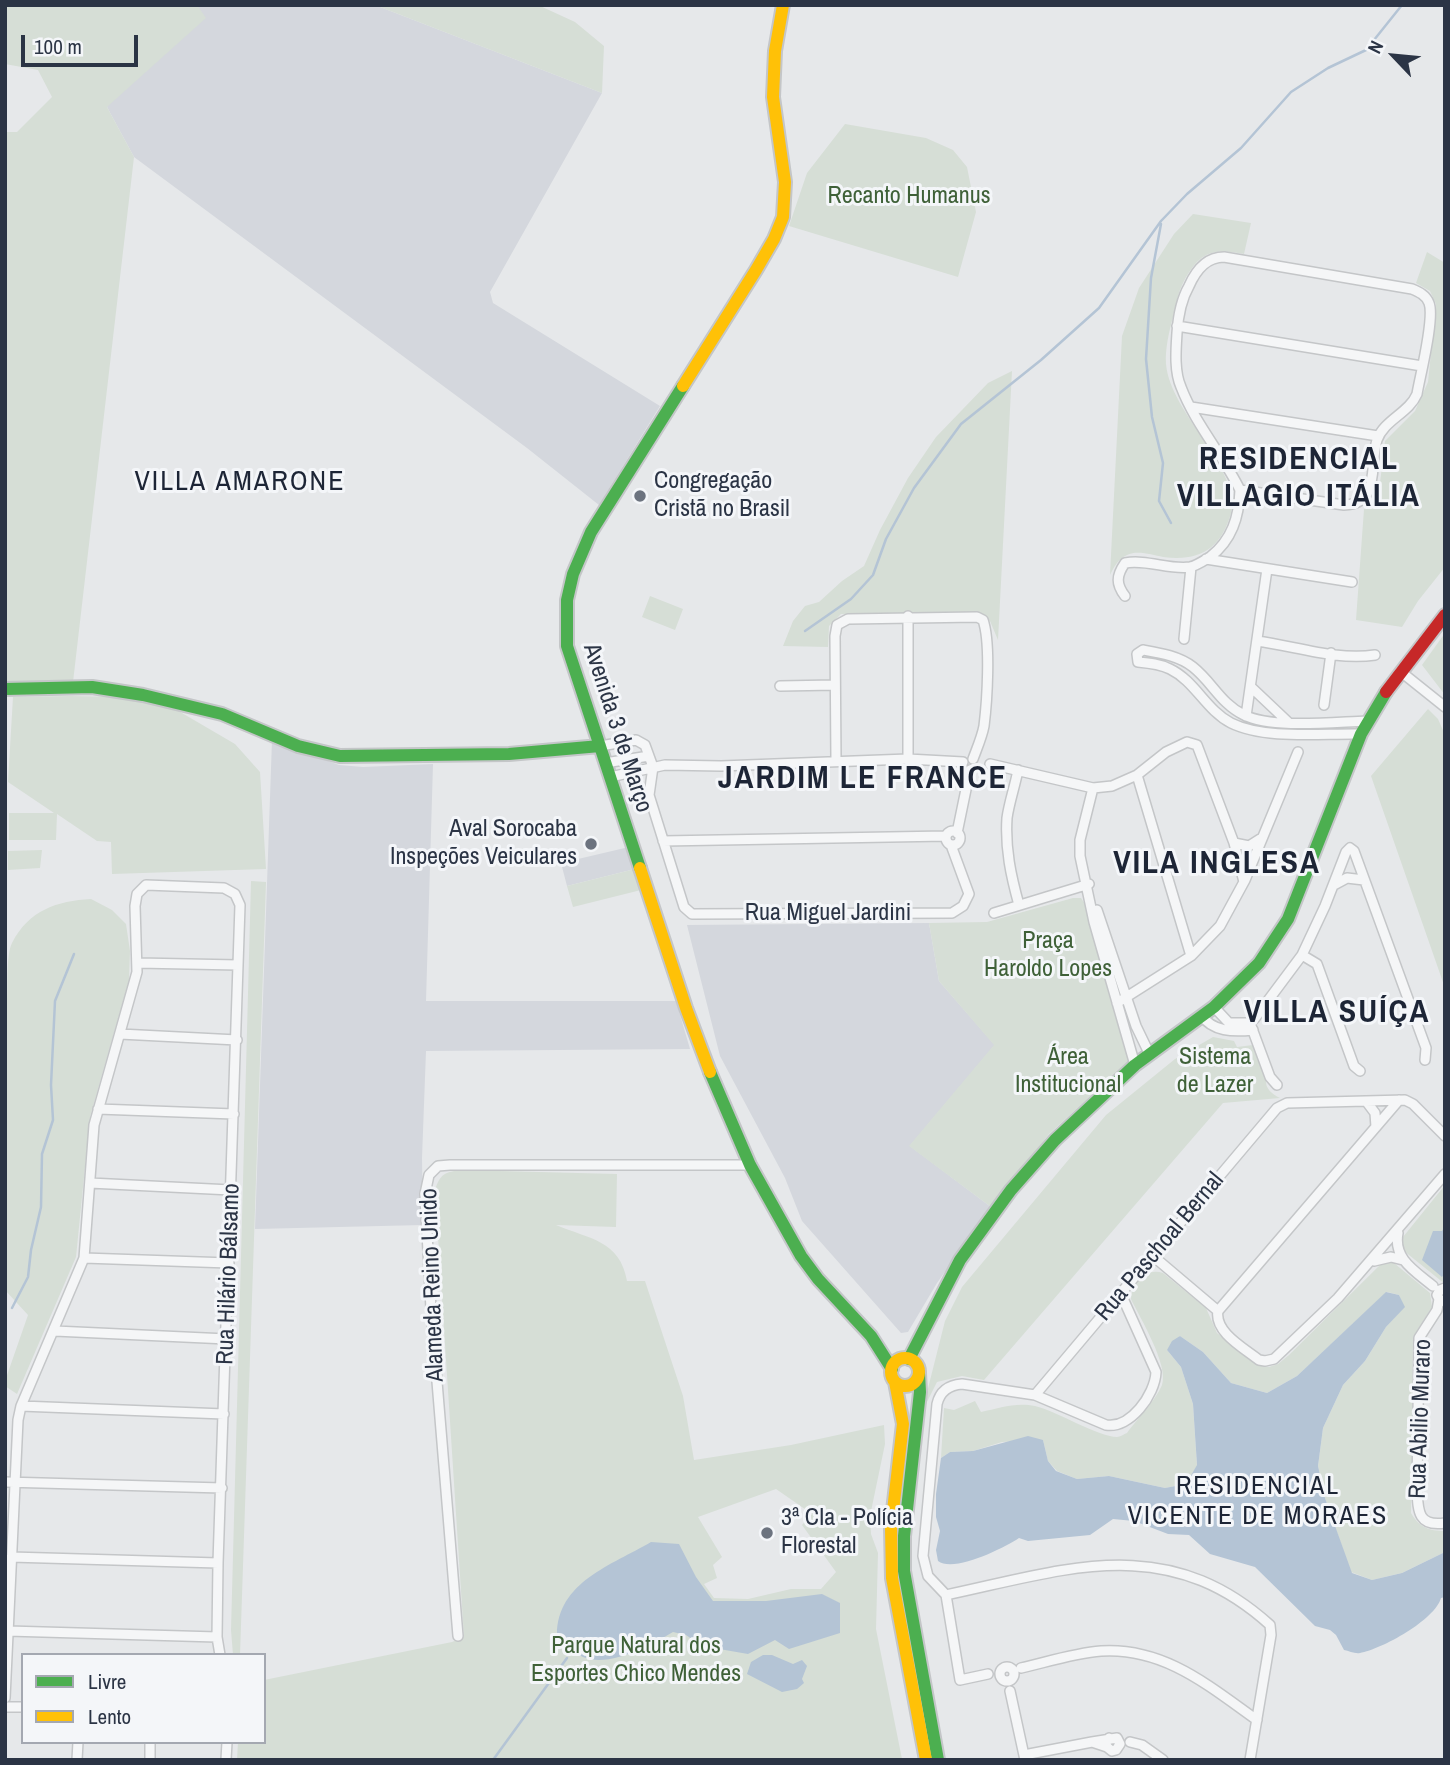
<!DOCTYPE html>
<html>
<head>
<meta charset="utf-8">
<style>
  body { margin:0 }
  #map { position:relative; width:1450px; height:1765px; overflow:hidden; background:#e6e8ea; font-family:"Archivo Narrow",sans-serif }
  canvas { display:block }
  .frame { position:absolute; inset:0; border:7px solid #2b3445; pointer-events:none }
  .legend { position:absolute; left:21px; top:1653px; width:245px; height:91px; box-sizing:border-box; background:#f4f6f9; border:2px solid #a4a8b1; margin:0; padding:9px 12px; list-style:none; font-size:21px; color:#2b3445 }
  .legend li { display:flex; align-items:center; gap:14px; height:35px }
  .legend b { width:35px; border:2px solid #a4a8b1 }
  .north { position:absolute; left:1359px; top:21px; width:70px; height:70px; -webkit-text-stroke:5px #f4f6f9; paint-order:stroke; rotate:296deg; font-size:19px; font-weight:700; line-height:28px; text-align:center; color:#2b3445 }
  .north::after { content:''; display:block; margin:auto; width:24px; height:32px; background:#2b3445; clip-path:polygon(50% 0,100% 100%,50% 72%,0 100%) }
  .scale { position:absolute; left:21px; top:35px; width:117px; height:32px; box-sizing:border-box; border:4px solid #2b3445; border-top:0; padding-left:9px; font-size:21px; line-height:24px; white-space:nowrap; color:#2b3445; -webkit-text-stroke:5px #f4f6f9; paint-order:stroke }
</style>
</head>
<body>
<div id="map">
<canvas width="1450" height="1765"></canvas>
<div class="frame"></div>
<ul class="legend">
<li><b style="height:9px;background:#4caf50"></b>Livre</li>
<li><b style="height:9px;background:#ffc107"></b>Lento</li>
</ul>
<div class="north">N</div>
<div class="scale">100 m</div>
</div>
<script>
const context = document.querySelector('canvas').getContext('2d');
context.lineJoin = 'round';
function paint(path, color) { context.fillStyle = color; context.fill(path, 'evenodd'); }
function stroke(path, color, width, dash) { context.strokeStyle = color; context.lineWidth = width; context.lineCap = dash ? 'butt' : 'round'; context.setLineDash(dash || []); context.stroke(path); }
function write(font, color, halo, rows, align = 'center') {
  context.font = font + ' "Archivo Narrow",sans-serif'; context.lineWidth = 6; context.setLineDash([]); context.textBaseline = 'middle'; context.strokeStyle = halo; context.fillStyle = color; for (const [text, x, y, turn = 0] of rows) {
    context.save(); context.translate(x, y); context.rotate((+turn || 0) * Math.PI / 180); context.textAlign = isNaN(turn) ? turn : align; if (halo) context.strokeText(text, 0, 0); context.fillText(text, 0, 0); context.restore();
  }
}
const built = new Path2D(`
  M115,5H375L602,93L490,292L493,303L660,406L599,505L527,448L134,157L107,107Z
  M272,740L339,765L363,767L433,764L426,1001H676L690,1049L426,1051L422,1158L423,1225L255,1229Z
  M629,847L635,869L567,886L561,863Z
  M929,923L939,981L995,1045L910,1146L991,1207L937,1283L908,1332L901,1333L802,1221L785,1178L720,1056L687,925Z`);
const green = new Path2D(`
  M5,5H197L206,18L107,107L134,157L73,682H5V132H17L52,97L38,70L5,64Z
  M375,5H538L575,22L604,46L602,93Z
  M845,124L926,138L953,150L967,167L976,212L958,277L789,226L807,173Z
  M1193,214L1251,223L1244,254C1212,248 1200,252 1184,281C1178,292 1176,305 1173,317C1169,332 1165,349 1166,364C1170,413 1242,470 1231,513C1221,549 1199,562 1163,557C1152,555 1138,550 1127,555C1118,559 1114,567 1110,575L1122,336L1139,288L1174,234Z
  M1427,252L1445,263V567L1418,601L1402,627L1356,620L1364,509L1374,504L1379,491L1385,441L1415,411L1428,382L1436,304L1430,291L1416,283Z
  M1012,371L998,640L990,621L976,612L841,614L829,626L828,647L783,646L793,621L805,606L819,602L842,581L864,566L880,530L908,478L936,437L988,383Z
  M650,596L683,609L675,630L642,617Z
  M1445,633V695L1422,665Z
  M70,696L128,697L170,706L235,744L260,772L266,869L112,874L111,842L97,841L57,814L56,840H9V813H54L8,782L13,697Z
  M1428,709L1438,719L1445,735V988L1371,776Z
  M42,850L40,868L8,870V851Z
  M635,869L641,890L573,907L567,886Z
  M251,881L266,882L240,1655H233L231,1630Z
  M1073,898H1081L1085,904L1130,1060L1049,1134L991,1207L909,1146L994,1045L939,981L929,923L987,922Z
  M91,899L112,910L126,924L130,951L129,980L90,1117L76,1257L17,1394L5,1386V1381L28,1315L5,1290C5,1194 2,1097 7,1001C8,986 6,955 12,943C29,910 57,901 91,899Z
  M1213,1037L1234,1041L1237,1047L1253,1045L1266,1079C1265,1089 1272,1094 1280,1098L1223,1103L984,1380L962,1376L937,1382L922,1412L945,1321L962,1287L1106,1115L1175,1059Z
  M461,1170L617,1174L616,1227L556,1225C589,1239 620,1240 627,1281H645L683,1396L694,1460L791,1445L884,1425L885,1444L870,1516L871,1534L878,1553L876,1629L902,1759L237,1760L238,1742H264V1680L452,1642L464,1637L435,1190C440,1174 445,1172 461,1170ZM776,1489L812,1514L802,1525L836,1572L821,1589H791L748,1599L714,1598L704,1584L717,1578L713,1565L722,1557L698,1517Z
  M1445,1185V1284L1404,1251L1401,1243L1403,1237Z
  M1387,1262L1394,1263L1430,1293L1432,1307L1413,1337L1411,1513C1419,1527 1429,1531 1445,1531V1552L1402,1573L1372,1580L1351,1572L1325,1498L1318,1466L1323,1428L1343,1385L1365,1361L1386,1327L1404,1307L1399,1295L1387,1292L1297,1376L1267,1393L1231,1383L1203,1352L1180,1336L1167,1350L1181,1367L1193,1404L1197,1466L1186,1484L1165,1488L1109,1476L1077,1479L1057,1471L1048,1461L1043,1440L1002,1442L973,1451L950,1452L941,1458L944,1408L954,1410L975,1401L981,1412C999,1408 1016,1402 1035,1406C1057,1411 1098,1437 1117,1437C1120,1437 1124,1434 1127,1433C1137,1419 1156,1400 1162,1385C1169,1365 1140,1318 1131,1299C1132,1283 1146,1267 1163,1273L1206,1308L1217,1333L1258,1364L1269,1367L1278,1364L1289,1355L1380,1265Z`);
const water = new Path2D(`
  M1445,1226V1273L1442,1277L1422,1260L1433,1231H1442Z
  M1386,1292L1399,1295L1405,1307L1386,1327L1365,1361L1343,1385L1323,1428L1318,1466L1325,1498L1352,1573L1372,1580L1402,1573L1445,1552V1597L1441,1598C1435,1620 1382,1649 1360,1653C1355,1654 1349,1651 1344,1650L1336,1635L1330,1630L1315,1626L1255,1567L1210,1554L1189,1535L1168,1534L1134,1521L1113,1519L1090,1535L1028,1541L1019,1538C1004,1548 954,1573 938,1561L936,1550L940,1531L936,1517V1494L941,1458L950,1452L973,1451L1028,1436L1043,1440L1048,1461L1056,1471L1077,1479L1109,1476L1165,1488L1186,1484L1197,1465L1193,1404L1181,1367L1167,1350L1172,1341L1180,1336L1203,1352L1231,1383L1267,1393L1297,1376Z
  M651,1542L679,1544L696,1577L713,1601H766L822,1594L840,1603V1633L789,1649L775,1640L748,1654L702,1646L686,1635L673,1632C651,1645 610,1668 583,1657C574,1653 565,1642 557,1635C557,1582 612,1565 651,1542Z
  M763,1655H772L793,1664L802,1660L807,1666L802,1679L804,1683L797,1689L782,1692L747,1674L751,1662Z`);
const stream = new Path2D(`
  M1161,224L1151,278L1146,359L1152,417L1163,463L1159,501L1171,523
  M1445,467V466
  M805,631L851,599L873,575L886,539L914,488L961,424L1041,360L1099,308L1161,221L1187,194L1241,148L1291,92L1328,68L1366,50L1402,5
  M12,1308L28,1277L31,1250L41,1207L42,1154L53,1120L51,1085L55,1001L74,954
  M493,1760L567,1658`);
const street = new Path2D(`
  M1177,326L1422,366
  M1191,407L1378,436
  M1206,559L1352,582
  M1125,596C1116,584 1116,576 1125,563C1147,559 1169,570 1190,567C1196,566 1205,560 1210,557C1232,540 1239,517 1240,490C1223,455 1195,424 1181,387C1174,371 1176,349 1177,333C1178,317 1181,300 1189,286C1196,270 1206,257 1224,257L1412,289C1419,292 1426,295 1429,303C1435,318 1420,376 1417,394C1409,413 1384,420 1377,440C1369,466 1381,504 1344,505L1240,490
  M1184,639L1191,567
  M1257,641C1295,646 1337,661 1375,655
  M1400,671L1445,707
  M780,686L835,685
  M1251,687L1288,722
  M1324,705L1331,653
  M1246,716L1267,569
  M1361,734C1323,733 1265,740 1231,723C1206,710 1195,681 1170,669C1160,664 1149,663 1138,662L1137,654L1143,650C1160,653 1179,656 1193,667C1212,682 1221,704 1244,715C1272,729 1334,722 1367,721
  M600,746L636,740L645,745L653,767L649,795L684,907L692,914L952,913L963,906L969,894L951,845
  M908,759V616
  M836,761L835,636L837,625L848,619L977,617L983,620C991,643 987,702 984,726C982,737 977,748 973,759
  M605,763L649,756
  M990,764L1093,788L1112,786L1137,775L1166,752L1187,742L1197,745L1234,843L1244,882
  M1018,770C1015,786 1009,803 1007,818C1005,849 1011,876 1019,905
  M1137,775L1191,956
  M610,777L665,765L721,766L908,759L963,762
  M1093,788L1080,840V856L1094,922L1135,1065
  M946 838a7 7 0 1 1 14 0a7 7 0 1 1-14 0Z
  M957,833L970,770
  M663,841L946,836
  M1234,843L1249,846L1260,839
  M1334,885L1347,878L1364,880
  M1097,910L1136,1026L1149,1053
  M994,913L1089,884
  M1302,955L1317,964L1354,1066L1360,1071
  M138,963L238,965
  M1117,1003L1191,956L1220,926L1245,880L1298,752
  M1214,1007L1229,1023H1250L1255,1018L1302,955L1325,906L1346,852L1350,848L1354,851L1426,1048L1425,1060
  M1201,1015C1213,1032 1233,1032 1253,1030
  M1250,1023L1270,1077L1277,1085
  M120,1034L237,1040
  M1366,1101L1375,1113L1376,1127
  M98,1109L234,1114
  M90,1183L231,1190
  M1398,1233C1393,1259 1415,1271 1433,1286
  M1153,1256L1218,1311
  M84,1258L229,1263
  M1374,1261L1391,1257L1403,1260
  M1445,1288L1440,1290L1437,1295L1439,1299L1445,1302
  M1439,1299L1437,1310L1419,1338L1417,1490C1418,1511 1418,1527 1445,1523
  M1218,1311C1214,1332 1244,1348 1259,1360L1265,1361L1274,1359L1338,1298L1445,1174
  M1218,1311L1399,1100
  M55,1331L227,1339
  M1035,1395L1277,1108L1287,1103L1405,1100L1413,1104L1445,1136
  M21,1406L224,1414
  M5,1482L222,1488
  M11,1557L218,1563
  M946,1595L928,1576L923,1556L937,1404C940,1391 949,1385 962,1384L1035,1395L1106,1425C1130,1429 1155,1395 1156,1372L1121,1294
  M946,1595C1065,1570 1166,1531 1270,1625L1271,1635L1250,1760
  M946,1595L960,1680L988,1674
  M8,1631L217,1637
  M458,1636L431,1309L425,1194L429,1175L438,1166L450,1165H750
  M1000 1674a7 7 0 1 1 14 0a7 7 0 1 1-14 0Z
  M1021,1668C1047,1662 1075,1653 1101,1651C1164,1647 1209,1686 1257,1720
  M1010,1691L1025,1760
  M5,1698L18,1420L21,1406L84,1258L94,1125L137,972L135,906L137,894L146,885L224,888L235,894L240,905L218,1563L217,1637L220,1655
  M5,1707H23
  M1130,1742L1142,1745L1163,1760
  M1107,1747L1092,1742L1117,1738L1120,1744L1116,1750L1112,1751L1107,1747L1106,1743L1109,1738
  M1024,1755L1092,1742
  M77,1760L78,1742
  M150,1760V1742
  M226,1760L227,1742`);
const fast = new Path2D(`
  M5,689L92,687L143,695L222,714L298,746L340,756L509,754L600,746
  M640,868L567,646V600L573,574L591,532L683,386
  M710,1072L750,1165L801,1256L818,1279L871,1336L892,1369
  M909,1359L960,1260L1011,1190L1055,1140L1135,1065L1214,1007L1259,963L1288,919L1361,734L1386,692
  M919,1373L920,1392L904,1536V1571L938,1760`);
const slow = new Path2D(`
  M683,386L756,270L774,239L783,217L785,182L773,97L775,51L783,5
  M640,868L686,1008L710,1072
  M891 1372a14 14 0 1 1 28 0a14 14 0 1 1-28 0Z
  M895,1382L903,1424L891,1528L892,1578L926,1760`);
const jam = new Path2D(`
  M1386,692L1445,615`);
const markers = [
  [640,496,7,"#6c737f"],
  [591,844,7,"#6c737f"],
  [767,1533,7,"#6c737f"]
];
const parkNames = [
  ["Recanto Humanus",909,197],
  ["Praça",1048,942],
  ["Haroldo Lopes",1048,970],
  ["Área",1068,1058],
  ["Institucional",1068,1086],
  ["Sistema",1215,1058],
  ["de Lazer",1215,1086],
  ["Parque Natural dos",636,1647],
  ["Esportes Chico Mendes",636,1675]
];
const poiNames = [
  ["Congregação",654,482],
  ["Cristã no Brasil",654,510],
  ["Aval Sorocaba",577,830,"right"],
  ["Inspeções Veiculares",577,858,"right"],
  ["3ª CIa - Polícia",781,1519],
  ["Florestal",781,1547]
];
const streetNames = [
  ["Avenida 3 de Março",617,728,72],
  ["Rua Miguel Jardini",828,914],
  ["Rua Paschoal Bernal",1160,1247,-50],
  ["Rua Hilário Bálsamo",229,1274,-88],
  ["Alameda Reino Unido",433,1285,-92],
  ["Rua Abilio Muraro",1421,1419,-88]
];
const neighbourhoodNames = [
  ["RESIDENCIAL",1258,1487],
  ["VICENTE DE MORAES",1258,1517]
];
const quarterNames = [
  ["VILLA AMARONE",240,482]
];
const districtNames = [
  ["RESIDENCIAL",1299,460],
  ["VILLAGIO ITÁLIA",1299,497],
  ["JARDIM LE FRANCE",863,779],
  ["VILA INGLESA",1217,864],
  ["VILLA SUÍÇA",1337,1013]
];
paint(built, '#d4d7dd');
paint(green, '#d6ded6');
paint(water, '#b4c4d5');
stroke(stream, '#b4c4d5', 2.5);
stroke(street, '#c4c6c8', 12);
stroke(fast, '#c4c6c8', 16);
stroke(slow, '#c4c6c8', 16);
stroke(jam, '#c4c6c8', 16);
stroke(street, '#f5f6f7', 9);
stroke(fast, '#4caf50', 12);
stroke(slow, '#ffc107', 12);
stroke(jam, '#c62828', 12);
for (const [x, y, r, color] of markers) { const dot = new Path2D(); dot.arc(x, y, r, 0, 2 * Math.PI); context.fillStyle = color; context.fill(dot); stroke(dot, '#f4f6f9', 2.5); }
write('24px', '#3f6138', '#f4f6f9', parkNames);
write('24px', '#2b3445', '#f4f6f9', poiNames, 'left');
write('24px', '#2b3445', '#f4f6f9', streetNames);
context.letterSpacing = '2px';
write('26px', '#1d2536', '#f4f6f9', neighbourhoodNames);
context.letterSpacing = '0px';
context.letterSpacing = '2px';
write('28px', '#1d2536', '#f4f6f9', quarterNames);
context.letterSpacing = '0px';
context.letterSpacing = '2px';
write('bold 32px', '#1d2536', '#f4f6f9', districtNames);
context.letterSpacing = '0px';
</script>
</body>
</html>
